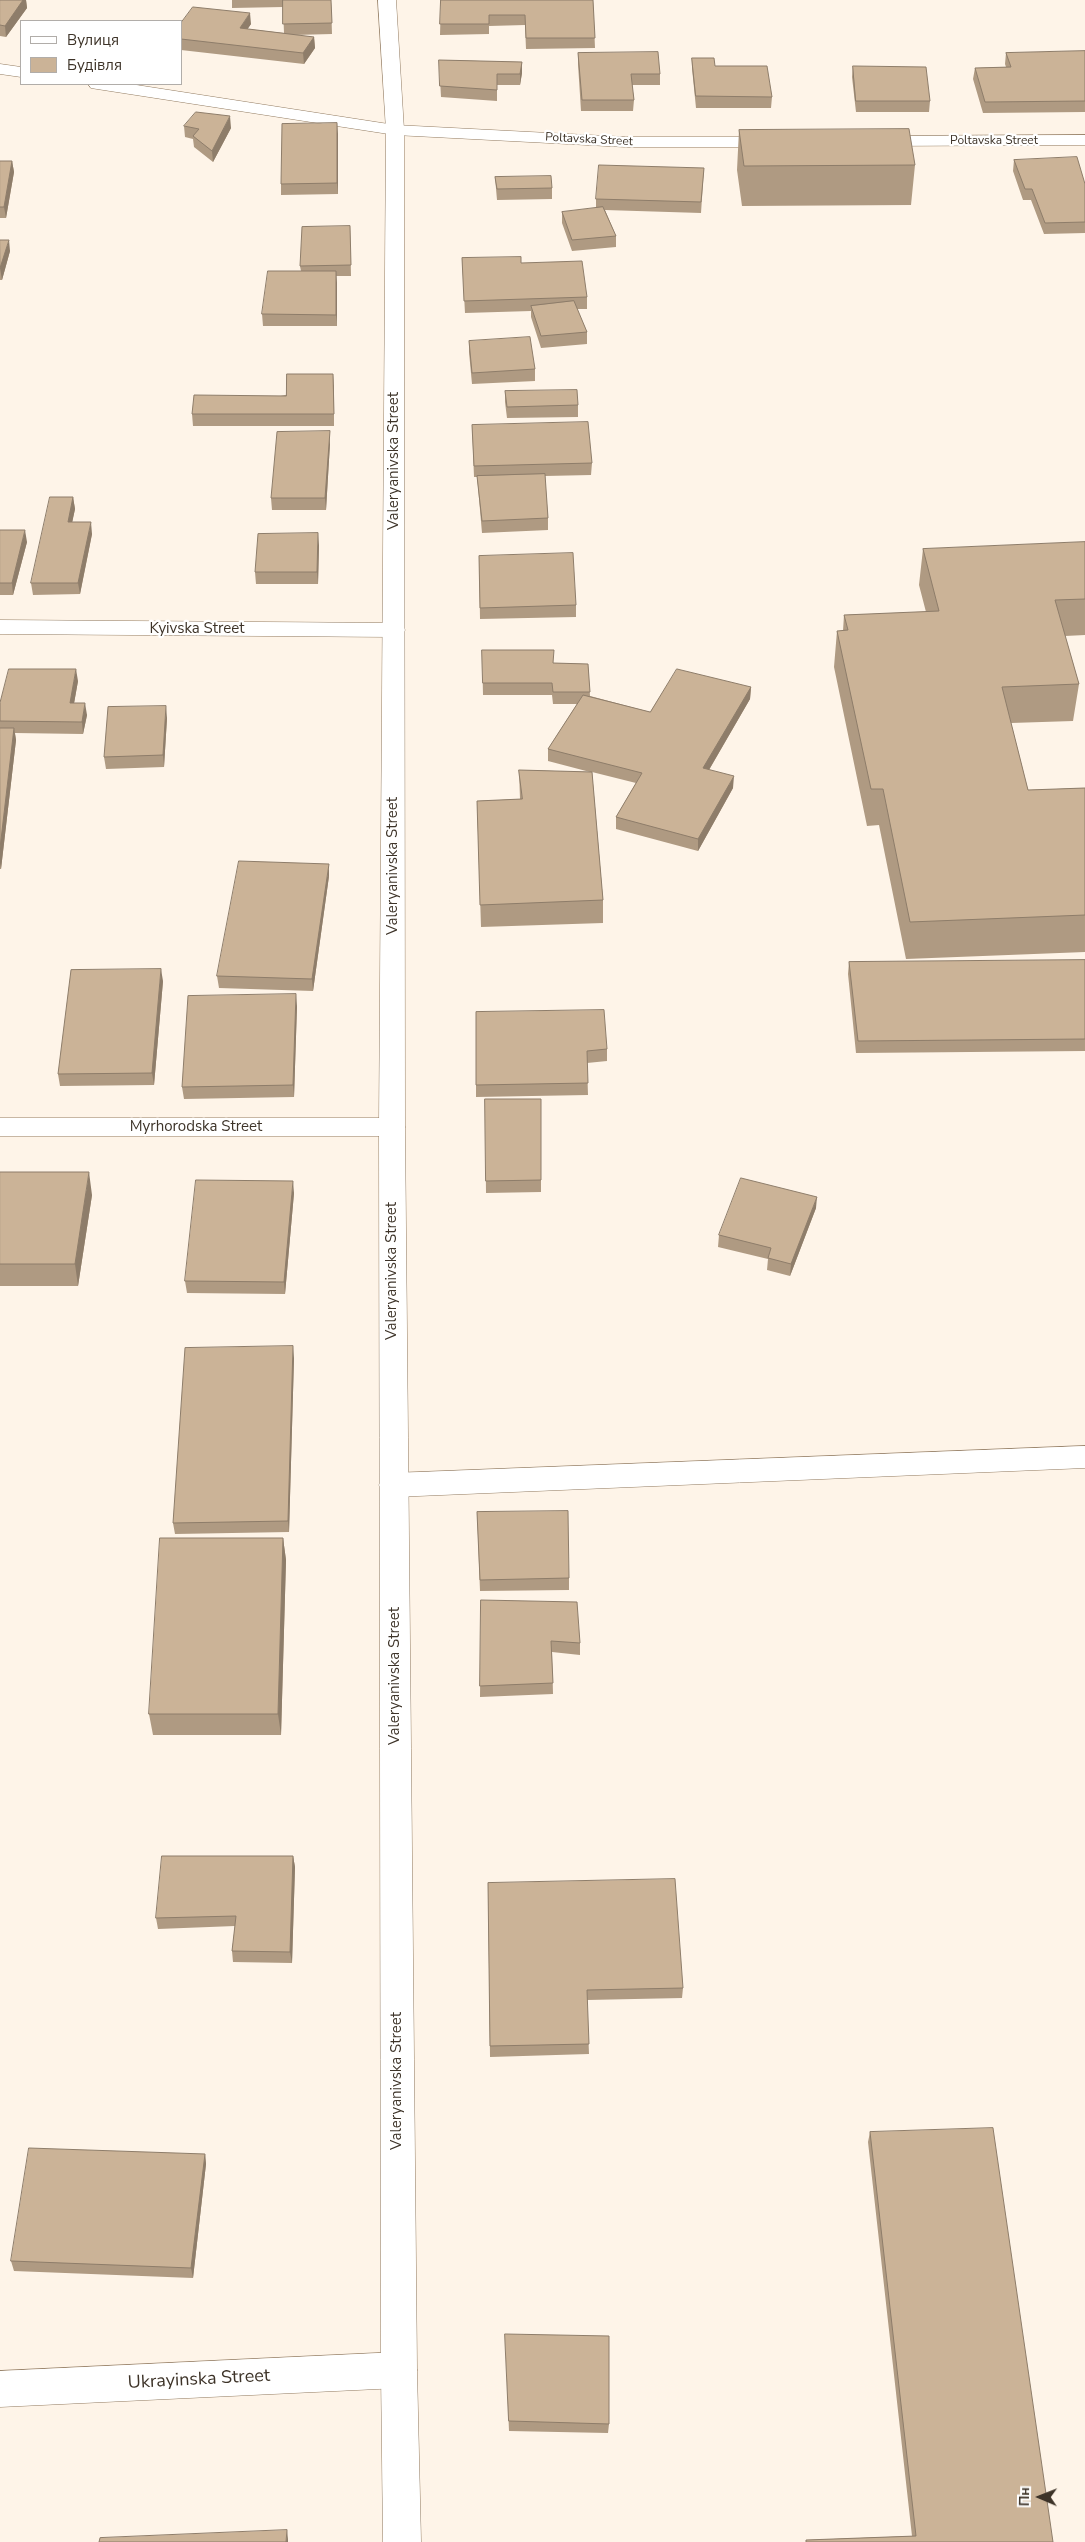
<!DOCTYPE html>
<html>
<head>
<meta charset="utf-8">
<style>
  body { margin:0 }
  #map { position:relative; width:1085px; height:2542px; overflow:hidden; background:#fef4e8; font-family:"Nunito Sans",sans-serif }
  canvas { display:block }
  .legend { position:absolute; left:20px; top:20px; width:162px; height:65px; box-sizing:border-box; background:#fff; border:1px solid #b1ada9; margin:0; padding:6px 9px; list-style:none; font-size:15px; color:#3d3328 }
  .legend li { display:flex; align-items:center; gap:10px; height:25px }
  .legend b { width:25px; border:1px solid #b1ada9 }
  .north { position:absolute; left:1015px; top:2472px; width:50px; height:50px; -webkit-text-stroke:4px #fff; paint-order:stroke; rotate:271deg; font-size:14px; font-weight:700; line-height:20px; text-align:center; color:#3d3328 }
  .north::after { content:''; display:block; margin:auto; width:18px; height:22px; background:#3d3328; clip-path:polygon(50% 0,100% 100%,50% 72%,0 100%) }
</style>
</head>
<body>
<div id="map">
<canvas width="1085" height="2542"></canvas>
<ul class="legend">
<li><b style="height:6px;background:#fff"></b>Вулиця</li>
<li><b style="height:14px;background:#cbb397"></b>Будівля</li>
</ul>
<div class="north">Пн</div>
</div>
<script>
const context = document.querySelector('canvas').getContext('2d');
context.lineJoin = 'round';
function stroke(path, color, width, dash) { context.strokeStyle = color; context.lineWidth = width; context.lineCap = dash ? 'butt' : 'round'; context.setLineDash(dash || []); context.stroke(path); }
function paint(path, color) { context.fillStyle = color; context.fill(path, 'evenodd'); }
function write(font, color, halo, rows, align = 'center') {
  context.font = font + ' "Nunito Sans",sans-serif'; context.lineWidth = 4.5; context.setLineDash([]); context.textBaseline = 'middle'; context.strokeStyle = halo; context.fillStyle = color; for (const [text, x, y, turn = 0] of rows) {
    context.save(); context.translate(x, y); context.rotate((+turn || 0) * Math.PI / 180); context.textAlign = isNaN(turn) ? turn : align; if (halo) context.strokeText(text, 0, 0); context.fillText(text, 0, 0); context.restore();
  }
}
const service = new Path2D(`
  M1085,1446V1468L394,1497L384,1493L379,1485L384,1477L394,1473Z`);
const minor = new Path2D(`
  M0,64L21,67V77L0,74Z
  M88,84H130L395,125L626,137H777L783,138L786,142L783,146L777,147H626L395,135L97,89L91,88Z
  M1085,135V145L875,146L869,145L866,141L869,137L875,136Z
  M0,620L394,623L402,625L405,630L402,635L394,637L0,634Z
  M0,1118H392L401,1120L405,1127L401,1134L392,1136H0Z
  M399,2352L412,2357L417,2370L412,2383L399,2388L0,2407V2371Z`);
const tertiary = new Path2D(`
  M378,0H396L404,130L405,1127L417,2370L421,2542H383L381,2370L379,1127L386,130Z`);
const wall = new Path2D(`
  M0,0H26L27,8L6,37L0,36Z
  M232,0H331L332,34L294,35L314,37L315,48L304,64L181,50V23L251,24L247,29L284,33L283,7L232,8Z
  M441,0H593L595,48L526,49L525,25L489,26V34L440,35Z
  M1085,51V112L983,113L973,79L975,68L1006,67L1005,64L1006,53Z
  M578,53L660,74V85H632L634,100L633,111H581L578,64Z
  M692,58L715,66L772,97L771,108H696L692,68Z
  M439,60L522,62V73L520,85H497V101L441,97Z
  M853,66L930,101L929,112H856L852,77Z
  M184,126L231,128L213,162L194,147L193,139L185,137Z
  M739,130L915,165L911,205L742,206L737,170Z
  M338,134V194L281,195V184Z
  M1014,160L1085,184V233L1044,234L1031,200H1023L1013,171Z
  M0,161H12L14,172L6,218H0Z
  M704,168L701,213L605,210L616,236V247L572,251L562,223V212L596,208V199Z
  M495,177L552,188V199L497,200Z
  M350,226L351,276H336L337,326H263L262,314L301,271L300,266Z
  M0,240L10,251L2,280H0Z
  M462,258L521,263L587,297V309H577L587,332V344L541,348L531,317V311L465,313Z
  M469,341L535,369V381L472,384L469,352Z
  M334,385V426H193L192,414Z
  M505,391L578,405V417L507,418L505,402Z
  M472,425L592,463L591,475L545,476L548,518V530L482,533L478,487L477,477H474Z
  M330,443L326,510H272L271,498Z
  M73,497L75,509L72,522L92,534L80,594L33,595L31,583Z
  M0,530L27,542L13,595H0Z
  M1085,542V635L1065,636L1079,684L1073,721L1011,723L1028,790L1085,788V952L906,959L879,825L867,826L834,667L837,631H843L844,615L926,612L919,585L923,549Z
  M319,545L318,584H256L255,572Z
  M479,556L576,605V617L480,619Z
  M482,650L554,663L588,664L590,696L650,712L751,687L750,699L709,770L733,788L698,851L616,829V817L636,783L592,772L603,900V923L481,927L477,801L520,799L519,770L590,772L548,761V749L577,704H553L552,695H483Z
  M78,681L74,703L87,715L83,734L15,733L16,740L1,869H0V703Z
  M167,718L164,767L106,769L104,757Z
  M329,876L313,991L219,988L217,976Z
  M1085,960V1051L856,1053L848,974L849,962Z
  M163,981L154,1085L60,1086L58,1074Z
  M297,1006L294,1097L184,1099L182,1087Z
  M476,1012L607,1049V1061L587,1063L588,1095L476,1097Z
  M485,1099H541V1192L486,1193Z
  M0,1172L92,1195L78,1286H0Z
  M294,1193L285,1294L187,1293L185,1281Z
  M816,1208L790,1276L767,1270L768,1259L718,1247L719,1235Z
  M294,1358L289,1532L175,1534L173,1523Z
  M477,1512L569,1578V1590L480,1591Z
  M283,1538L286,1560L281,1735H153L149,1714Z
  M481,1600L580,1643V1655L552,1652L553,1694L480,1697Z
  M293,1856L295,1867L292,1963L233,1962L232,1951L235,1926L158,1929L156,1918Z
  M488,1883L683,1988L682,1998L587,2000L589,2054L490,2057Z
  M870,2132L1053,2542H806V2540L912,2536L868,2142Z
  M205,2154L206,2164L193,2278L14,2271L11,2261Z
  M505,2334L609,2424L608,2433L509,2431Z`);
const shadedWall = new Path2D(`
  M23,0H26L27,8L6,37L5,26Z
  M250,13L251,24L241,39L240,28Z
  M314,37L315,48L304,64L303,53Z
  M522,62V73L520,85V74Z
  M230,116L231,128L213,162L212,151Z
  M337,123L338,134V194L337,183Z
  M12,161L14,172L6,218L4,207Z
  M9,240L10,251L2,280L0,268Z
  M336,271L337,283V326L336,315Z
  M333,374L334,385V426V414Z
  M330,431V443L326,510L325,498Z
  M73,497L75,509L70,533L68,522Z
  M91,522L92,534L80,594L78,583Z
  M25,530L27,542L13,595L12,583Z
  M318,533L319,545L318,584L317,572Z
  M76,669L78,681L72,715L70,703Z
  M751,687L750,699L703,780V768Z
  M85,703L87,715L83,734L82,722Z
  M166,706L167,718L164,767L163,755Z
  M14,728L16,740L1,869L0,863V848Z
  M734,776L733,788L698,851V839Z
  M329,864V876L313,991L312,979Z
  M161,969L163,981L154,1085L152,1073Z
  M296,994L297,1006L294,1097L293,1085Z
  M89,1172L92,1195L78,1286L75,1264Z
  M293,1181L294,1193L285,1294L284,1282Z
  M817,1197L816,1208L790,1276L791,1264Z
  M293,1346L294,1358L289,1532L288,1521Z
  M283,1538L286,1560L281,1735L278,1714Z
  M293,1856L295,1867L292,1963L290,1952Z
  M205,2154L206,2164L193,2278L191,2268Z
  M287,2530L288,2539V2542H286Z`);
const building = new Path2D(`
  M0,0H23L5,26L0,25Z
  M283,0H331L332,23L283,24Z
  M441,0H593L595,38H526L525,15H489V24H440Z
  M193,7L250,13L240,28L314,37L303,53L181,39V23Z
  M1085,51V101L985,102L975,68L1011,67L1006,53Z
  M658,52L660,74H631L634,100H582L578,53Z
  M692,58H714L715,66H767L772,97L696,96Z
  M439,60L522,62L520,74H497V90L440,86Z
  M853,66L926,67L930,101H856Z
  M196,112L230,116L212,151L193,136L199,129L184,126Z
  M337,123V183L281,184L282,124Z
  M909,129L915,165L744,166L739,130Z
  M1077,157L1085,184V222L1045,223L1032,189H1025L1014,160Z
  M0,161H12L4,207H0Z
  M599,165L704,168L701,202L596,199Z
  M551,176L552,188L497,189L495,177Z
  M603,207L616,236L572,240L562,212Z
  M350,226L351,265L300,266L302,227Z
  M0,240H9L0,268Z
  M521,257V263L582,261L587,297L464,301L462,258Z
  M268,271H336V315L262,314Z
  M574,301L587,332L541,336L531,306Z
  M530,337L535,369L472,373L469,341Z
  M287,374H333L334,414H192L194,395L286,396Z
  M577,390L578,405L507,407L505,391Z
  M588,422L592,463L474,466L472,425Z
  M330,431L325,498H271L277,432Z
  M545,474L548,518L482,521L477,476Z
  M50,497H73L68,522H91L78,583H31Z
  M0,530H25L12,583H0Z
  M318,533L317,572H255L258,534Z
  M1085,542V599L1055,600L1079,684L1002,687L1028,790L1085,788V915L910,922L883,789H871L837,631L848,630L844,615L939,611L923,549Z
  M573,553L576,605L480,608L479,556Z
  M482,650H554L553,663L588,664L590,692H553L552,683H483Z
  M9,669H76L70,703H85L82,722L0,721V703Z
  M677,669L751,687L703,768L734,776L698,839L616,817L642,773L548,749L583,695L650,712Z
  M166,706L163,755L104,757L108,707Z
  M0,728H14L0,848Z
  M519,770L592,772L603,900L480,905L477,801L522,799Z
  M239,861L329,864L312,979L217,976Z
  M1085,960V1039L858,1041L849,962Z
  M161,969L152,1073L58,1074L71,970Z
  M296,994L293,1085L182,1087L188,996Z
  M604,1010L607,1049L587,1051L588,1083L476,1085V1012Z
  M485,1099H541V1180L486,1181Z
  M0,1172H89L75,1264H0Z
  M741,1178L817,1197L791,1264L768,1258L771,1248L719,1235Z
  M196,1180L293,1181L284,1282L185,1281Z
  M293,1346L288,1521L173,1523L185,1348Z
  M568,1511L569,1578L480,1580L477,1512Z
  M160,1538H283L278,1714H149Z
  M481,1600L577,1602L580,1643L551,1641L553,1683L480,1686Z
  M162,1856H293L290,1952L232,1951L236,1916L156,1918Z
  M675,1879L683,1988L587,1990L589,2044L490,2046L488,1883Z
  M993,2128L1053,2542H806V2540L916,2536L870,2132Z
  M29,2148L205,2154L191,2268L11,2261Z
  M505,2334L609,2336V2424L509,2421Z
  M287,2530L286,2542H99L100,2538Z`);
const farStreetnames = [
  ["Poltavska Street",589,140,3],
  ["Poltavska Street",994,141]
];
const streetNames = [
  ["Valeryanivska Street",394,461,-90],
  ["Kyivska Street",197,629],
  ["Valeryanivska Street",393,866,-90],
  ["Myrhorodska Street",196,1127],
  ["Valeryanivska Street",392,1271,-90],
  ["Valeryanivska Street",395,1676,-90],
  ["Valeryanivska Street",397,2081,-90]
];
const nearStreetnames = [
  ["Ukrayinska Street",199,2380,-3]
];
stroke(service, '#927b61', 1);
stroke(minor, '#927b61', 1);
stroke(tertiary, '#927b61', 1);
paint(service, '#fff');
paint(minor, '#fff');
paint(tertiary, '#fff');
paint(wall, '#af9a82');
paint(shadedWall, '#8e7d6a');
paint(building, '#cbb397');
stroke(building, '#8e7d6a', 1);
write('12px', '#3d3328', '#fff', farStreetnames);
write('15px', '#3d3328', '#fff', streetNames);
write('18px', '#3d3328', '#fff', nearStreetnames);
</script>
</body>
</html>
